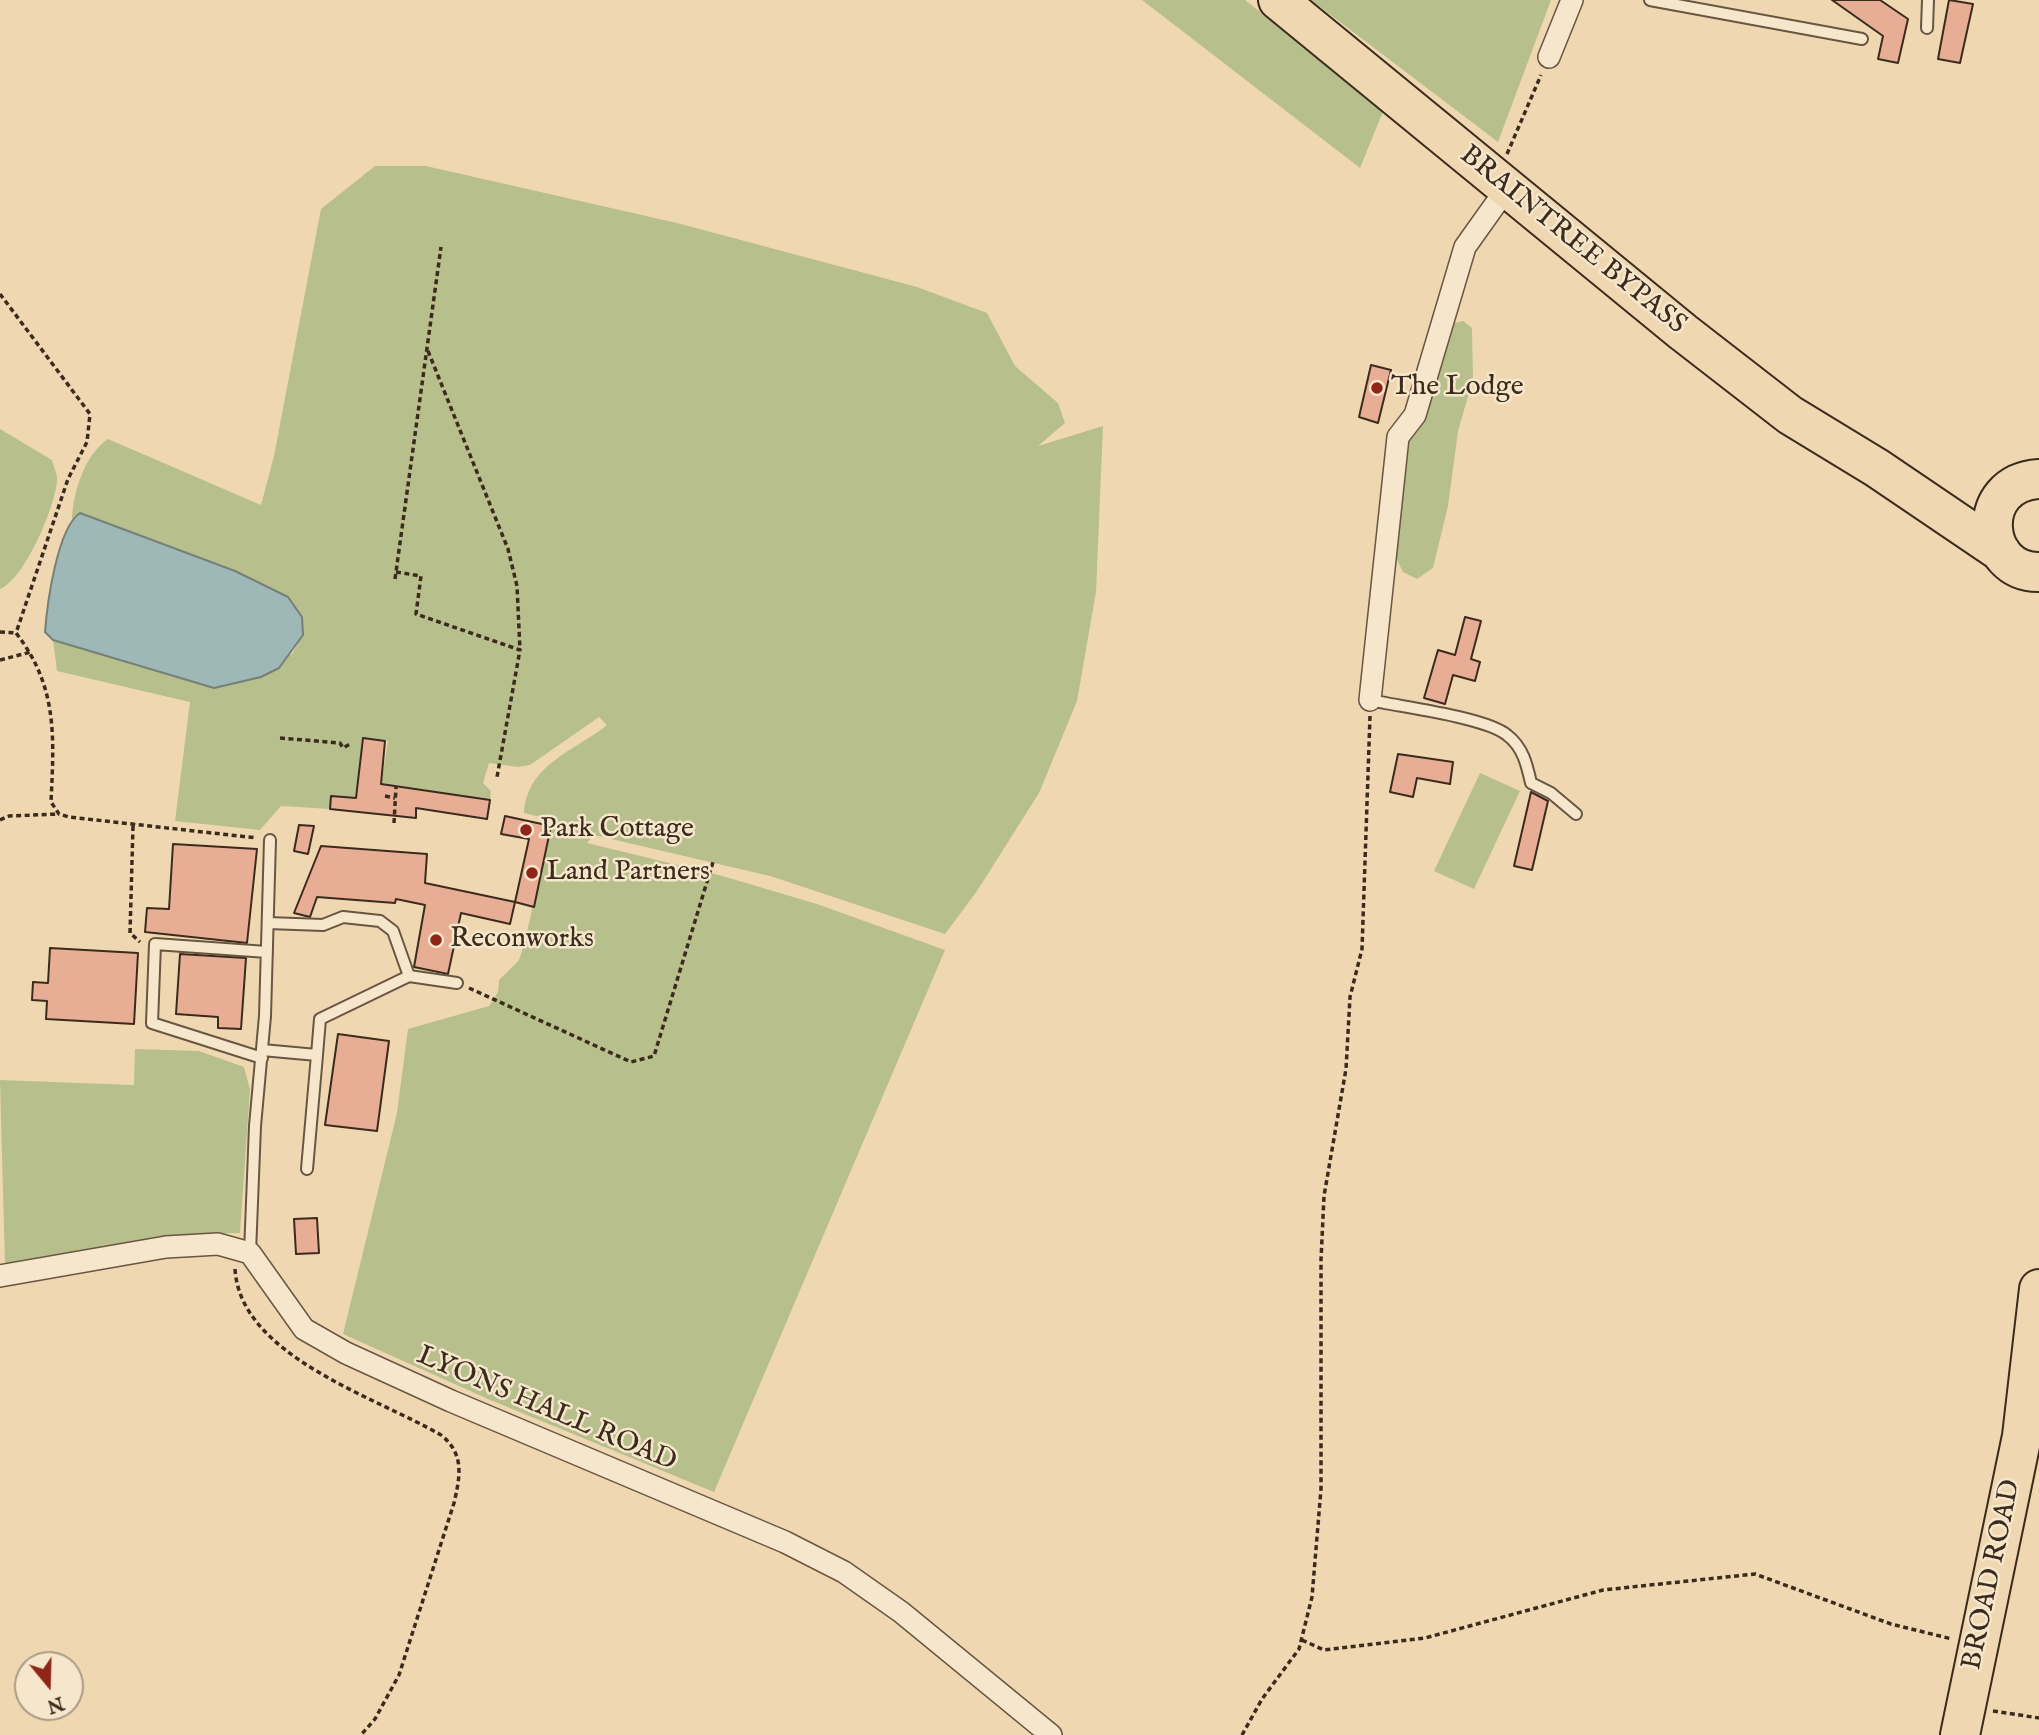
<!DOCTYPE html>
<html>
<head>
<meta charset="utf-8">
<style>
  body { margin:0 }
  #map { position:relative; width:2039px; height:1735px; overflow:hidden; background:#efd8b1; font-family:"IM FELL English",serif }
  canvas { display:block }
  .north { position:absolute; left:14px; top:1651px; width:70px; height:70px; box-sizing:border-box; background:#f5e6cc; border:2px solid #ab9b86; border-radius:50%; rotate:161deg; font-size:19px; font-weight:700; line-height:28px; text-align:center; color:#3b2b1c }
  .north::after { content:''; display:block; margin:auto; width:24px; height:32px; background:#8f2418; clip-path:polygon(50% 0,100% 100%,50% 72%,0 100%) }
</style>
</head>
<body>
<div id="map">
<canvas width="2039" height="1735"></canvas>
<div class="north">N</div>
</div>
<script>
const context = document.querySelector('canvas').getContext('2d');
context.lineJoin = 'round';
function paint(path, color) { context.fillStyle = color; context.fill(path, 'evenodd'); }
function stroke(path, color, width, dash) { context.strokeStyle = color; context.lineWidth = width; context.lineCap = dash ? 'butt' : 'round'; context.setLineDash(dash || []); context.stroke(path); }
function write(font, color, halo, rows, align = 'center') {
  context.font = font + ' "IM FELL English",serif'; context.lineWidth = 5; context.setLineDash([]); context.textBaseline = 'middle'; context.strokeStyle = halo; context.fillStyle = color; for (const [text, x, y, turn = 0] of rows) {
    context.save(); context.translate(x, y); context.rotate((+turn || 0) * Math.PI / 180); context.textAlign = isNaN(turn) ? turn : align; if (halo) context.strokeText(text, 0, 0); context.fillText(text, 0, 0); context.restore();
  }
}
const green = new Path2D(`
  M1142,0H1245L1384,109L1360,168Z
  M1311,0H1551L1498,142Z
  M375,166H426L677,223L917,287L987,313L1015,366L1058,403L1065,423L1038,446L1103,426L1096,592L1077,701L1039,793L977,891L945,934L770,876L594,835L587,843L719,875L817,904L945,950L714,1492L488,1399L343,1334L397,1113L408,1029L489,1006L498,992L499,980L519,960L524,945L551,826L560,828L561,822L524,813C527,764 575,751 607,725L599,717L530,765L518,767L489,763L483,783L491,791L490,800L381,785L388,741L363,738L356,798L332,796L330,809L281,806L260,830L175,821L190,702L57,671L53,640L214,688L292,654L303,635L302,617L288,597L235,571L80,513L72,519C73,492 85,454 108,439L261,505L274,456L321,209Z
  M1463,321L1472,328L1473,379L1458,431L1448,506L1433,568L1417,579L1403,572L1394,554L1410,434L1450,324Z
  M0,429L52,460C53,466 58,474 57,481C55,507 25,579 0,589Z
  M1480,773L1520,791L1474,889L1434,871Z
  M135,1049L199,1051L244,1067L250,1090L240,1233C160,1234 83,1250 5,1265L0,1080L134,1085Z`);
const water = new Path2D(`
  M80,513L235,571L288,597L302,617L303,635L279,668L261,677L214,688L53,640L45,632C47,605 57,528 80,513Z`);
const building = new Path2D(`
  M1832,0H1880L1908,19L1898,63L1878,59L1883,36Z
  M1949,0L1973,4L1960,63L1938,59Z
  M1371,365L1391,370L1378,423L1359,417Z
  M1465,617L1481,621L1471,659L1480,662L1475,681L1453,675L1445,704L1424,698L1438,650L1455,655Z
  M363,738L385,741L381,784L490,800L487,819L416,808V818L330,809L331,796L356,798Z
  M1398,754L1453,762L1450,784L1417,778L1413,797L1390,792Z
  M1531,792L1548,801L1532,870L1514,866Z
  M505,816L551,826L534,907L515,902L529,839L501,834Z
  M299,825L314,826L308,854L294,851Z
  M173,844L257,849L247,943L145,932L147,908L169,909Z
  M321,846L427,854L425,883L515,902L510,924L461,913L448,974L414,967L425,905L396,899L395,903L317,897L310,917L294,913Z
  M50,948L138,953L134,1024L46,1019L47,1001L32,1000L33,982L48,983Z
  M180,954L246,958L241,1029L218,1028V1017L176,1014Z
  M338,1034L389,1041L377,1131L325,1125Z
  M317,1218L319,1253L296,1254L294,1219Z`);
const path = new Path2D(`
  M1507,154L1541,75
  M0,294L90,414L87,442L68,479L16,633C58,687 54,737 51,802L59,814L69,817L257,838
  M428,351L508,549L517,586L520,650
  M396,572L421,576L416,614L520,650L497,777
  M395,579L441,247
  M0,632L16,633
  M0,660L31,652
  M280,738L340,743L343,748L350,744
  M385,796L395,798
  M0,820L9,816L59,814
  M394,823L396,787
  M133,826L130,933L140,942
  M469,988L631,1062L654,1056L713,862
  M235,1269C240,1356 376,1397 441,1435C465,1454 460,1477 454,1503L399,1675L375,1719L361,1735
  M1302,1640L1324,1650L1425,1638L1603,1590L1755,1574L1891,1624L1952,1639
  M1993,1711L2039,1718
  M1242,1735L1262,1699L1299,1649L1312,1597L1321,1489V1260L1324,1196L1346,1069L1350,997L1362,949L1370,716`);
const lane = new Path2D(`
  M1650,0L1862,39
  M1927,28L1928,0
  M1370,700C1401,707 1485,717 1507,735C1523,747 1527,765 1531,783L1551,793L1576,814
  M268,923L323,925L343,917L380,921L393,931L409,976L320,1019L317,1055
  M409,976L457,983
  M262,1050L317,1055L307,1169
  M262,1058L152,1023L155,944L267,952
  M250,1253L255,1126L265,1016L270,840`);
const street = new Path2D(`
  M1549,57L1572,0
  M1370,700L1398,437L1415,415L1465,247L1507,188
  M0,1276L166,1247L218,1244L250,1253L304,1329L346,1353L451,1401L785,1542L844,1572L901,1612L1051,1735`);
const highway = new Path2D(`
  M1278,0L1683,332L1790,415L1877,468L2001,552
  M2039,479C1973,483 1982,573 2039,572
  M1960,1735L2022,1436L2039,1289`);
const markers = [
  [1377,388,7,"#8f2418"],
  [526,830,7,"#8f2418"],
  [532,873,7,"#8f2418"],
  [436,940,7,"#8f2418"]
];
const streetNames = [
  ["BRAINTREE BYPASS",1572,241,39],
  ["LYONS HALL ROAD",546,1410,23],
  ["BROAD ROAD",1993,1575,-78]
];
const poiNames = [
  ["The Lodge",1391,388],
  ["Park Cottage",540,830],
  ["Land Partners",546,873],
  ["Reconworks",450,940]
];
paint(green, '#b7bf8d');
paint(water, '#9db8b6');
stroke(water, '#768078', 2);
paint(building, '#e8ad95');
stroke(building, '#3b2b1c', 2);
stroke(lane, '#685641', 14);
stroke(street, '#685641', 24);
stroke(highway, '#3b2b1c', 42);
stroke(path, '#3b2b1c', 3.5, [5, 3.5]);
stroke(lane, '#f5e6cc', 10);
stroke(street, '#f5e6cc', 21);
stroke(highway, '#efd8b1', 38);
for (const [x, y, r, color] of markers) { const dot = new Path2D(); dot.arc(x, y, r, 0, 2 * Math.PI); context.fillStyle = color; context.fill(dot); stroke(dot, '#f5e6cc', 2.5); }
write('28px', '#3b2b1c', '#f5e6cc', streetNames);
write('28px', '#3b2b1c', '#f5e6cc', poiNames, 'left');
</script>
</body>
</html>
